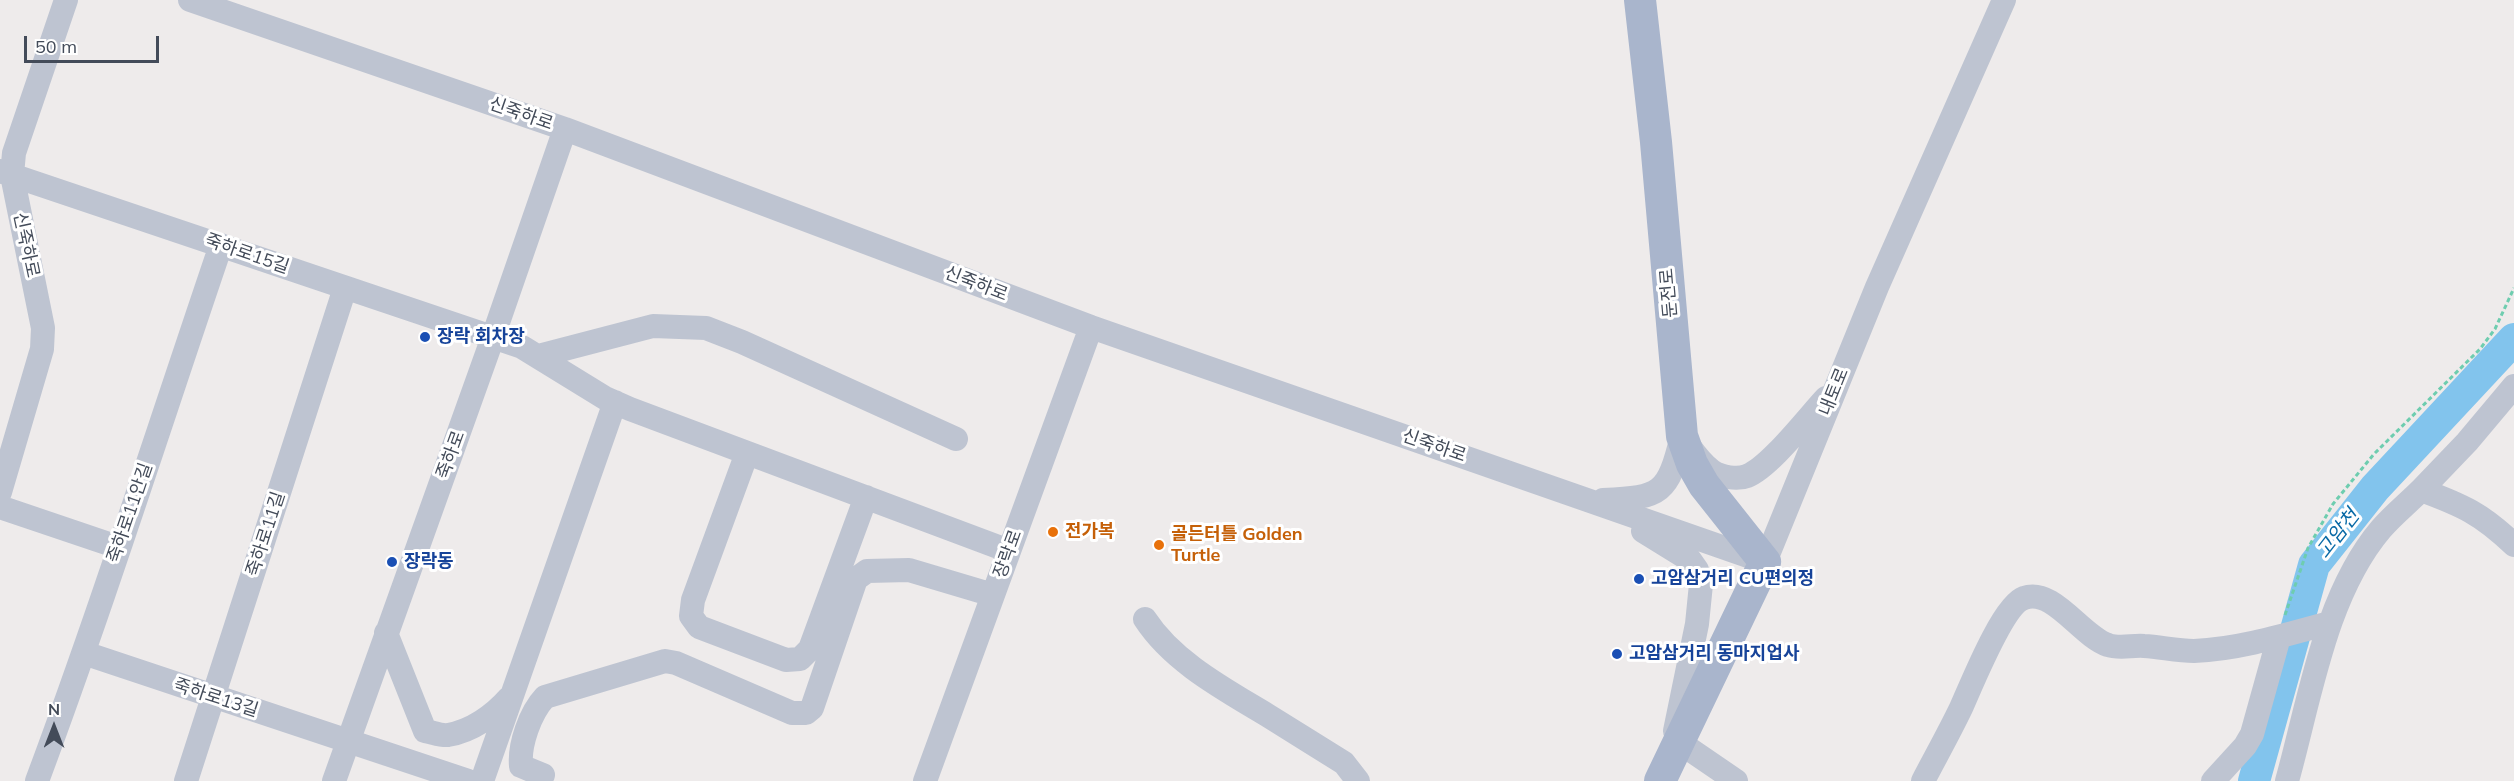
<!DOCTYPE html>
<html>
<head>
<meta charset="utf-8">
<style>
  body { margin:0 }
  #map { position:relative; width:2514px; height:781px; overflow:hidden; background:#eeebeb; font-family:Mulish,sans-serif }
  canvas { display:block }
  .north { position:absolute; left:24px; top:697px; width:60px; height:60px; -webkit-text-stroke:4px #fff; paint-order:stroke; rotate:0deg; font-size:16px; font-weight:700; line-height:24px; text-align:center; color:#434b59 }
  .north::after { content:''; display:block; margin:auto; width:21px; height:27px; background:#434b59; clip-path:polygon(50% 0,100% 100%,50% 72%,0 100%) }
  .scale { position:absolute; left:24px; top:36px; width:135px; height:27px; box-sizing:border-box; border:3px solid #434b59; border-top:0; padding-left:8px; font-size:18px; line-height:21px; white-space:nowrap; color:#434b59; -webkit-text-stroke:4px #fff; paint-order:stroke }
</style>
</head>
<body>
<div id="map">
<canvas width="2514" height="781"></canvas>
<div class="north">N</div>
<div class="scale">50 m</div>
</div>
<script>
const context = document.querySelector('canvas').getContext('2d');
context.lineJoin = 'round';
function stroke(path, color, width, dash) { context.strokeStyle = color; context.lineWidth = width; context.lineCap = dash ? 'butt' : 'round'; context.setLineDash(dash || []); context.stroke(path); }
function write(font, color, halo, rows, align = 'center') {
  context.font = font + ' Mulish,"Noto Sans KR",sans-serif'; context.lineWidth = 6; context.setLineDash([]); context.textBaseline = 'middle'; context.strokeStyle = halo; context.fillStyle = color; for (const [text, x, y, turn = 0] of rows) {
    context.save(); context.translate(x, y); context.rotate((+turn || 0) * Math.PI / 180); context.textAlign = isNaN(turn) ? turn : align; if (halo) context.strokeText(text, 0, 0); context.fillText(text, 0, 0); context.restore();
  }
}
const river = new Path2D(`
  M2254,781L2314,565L2375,488L2514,339`);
const path = new Path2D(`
  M2285,615L2308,548L2333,504L2374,454L2480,349L2495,329L2514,288`);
const minor = new Path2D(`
  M190,0L565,129L1091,327L1765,562L1877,287L2004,0
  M0,171L522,347L605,398L630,409L1009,551
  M538,356L653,326L706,328L742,342L956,439
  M747,453L693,600L691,616L699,627L786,660L800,659L810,649L866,497
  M2421,490L2467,442L2514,386
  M0,492L42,349L43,328L12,175L14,153L66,0
  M1603,500C1662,498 1668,493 1682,436C1691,448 1699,462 1712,471C1721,477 1737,480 1747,476C1770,467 1808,417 1826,398
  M0,507L118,547
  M1643,531L1690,560L1697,570L1701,584L1697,624L1675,731
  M1145,619C1173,662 1224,689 1267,715C1293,731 1318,747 1344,763L1358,781
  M386,633L425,731C432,732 441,736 448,735C472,731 494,715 509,698
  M84,653L468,781
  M1679,742L1736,781
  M543,775L521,766C519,745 530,713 545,697L665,661L676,663L792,713H806L812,708L856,579L867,571L909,570L993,595
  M37,781C103,604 160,424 221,245
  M186,781L345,288
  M334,781L493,337L565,129
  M482,781L615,402
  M925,781L1091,327
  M1923,781C1936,756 1949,733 1961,708C1971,686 2003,605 2024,598C2053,587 2081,636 2108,645C2119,649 2133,645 2144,646C2161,647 2177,651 2194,651C2239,649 2285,635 2329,623
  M2213,781L2245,746L2252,734L2279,637
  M2287,781C2310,699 2325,595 2381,529C2393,515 2408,503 2421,490C2462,505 2482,514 2514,545`);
const major = new Path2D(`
  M1640,0L1656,142L1682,436L1692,464L1704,485L1765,562L1660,781`);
const markers = [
  [425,337,6,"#1a4fb4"],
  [1053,532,6,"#e8710a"],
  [1159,545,6,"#e8710a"],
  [392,562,6,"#1a4fb4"],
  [1639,579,6,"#1a4fb4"],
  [1617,654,6,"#1a4fb4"]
];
const streetNames = [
  ["신죽하로",521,114,19],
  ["신죽하로",26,245,78],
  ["죽하로15길",247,254,19],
  ["신죽하로",976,284,21],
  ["둔전로",1669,293,-95],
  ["내토로",1834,392,-68],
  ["신죽하로",1434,446,19],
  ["죽하로",451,455,-70],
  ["죽하로11안길",130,513,-71],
  ["죽하로11길",266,534,-72],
  ["장락로",1008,554,-70],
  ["죽하로13길",216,698,18]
];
const transitNames = [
  ["장락 회차장",437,337],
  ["장락동",404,562],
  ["고암삼거리 CU편의정",1651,579],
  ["고암삼거리 동마지업사",1629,654]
];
const foodNames = [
  ["전가복",1065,532],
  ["골든터틀 Golden",1171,535],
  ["Turtle",1171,556]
];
const waterNames = [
  ["고암천",2338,534,-52]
];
stroke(river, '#82c4ed', 32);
stroke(path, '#6ecdaf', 3, [4.5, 3]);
stroke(minor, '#bec4d1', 24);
stroke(major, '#a9b5cc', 32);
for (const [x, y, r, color] of markers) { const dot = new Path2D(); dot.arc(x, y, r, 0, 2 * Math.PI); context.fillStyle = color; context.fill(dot); stroke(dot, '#fff', 2); }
write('18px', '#434b59', '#fff', streetNames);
write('bold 18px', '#164399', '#fff', transitNames, 'left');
write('bold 18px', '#c56008', '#fff', foodNames, 'left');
write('italic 20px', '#096aa6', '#fff', waterNames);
</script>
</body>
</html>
